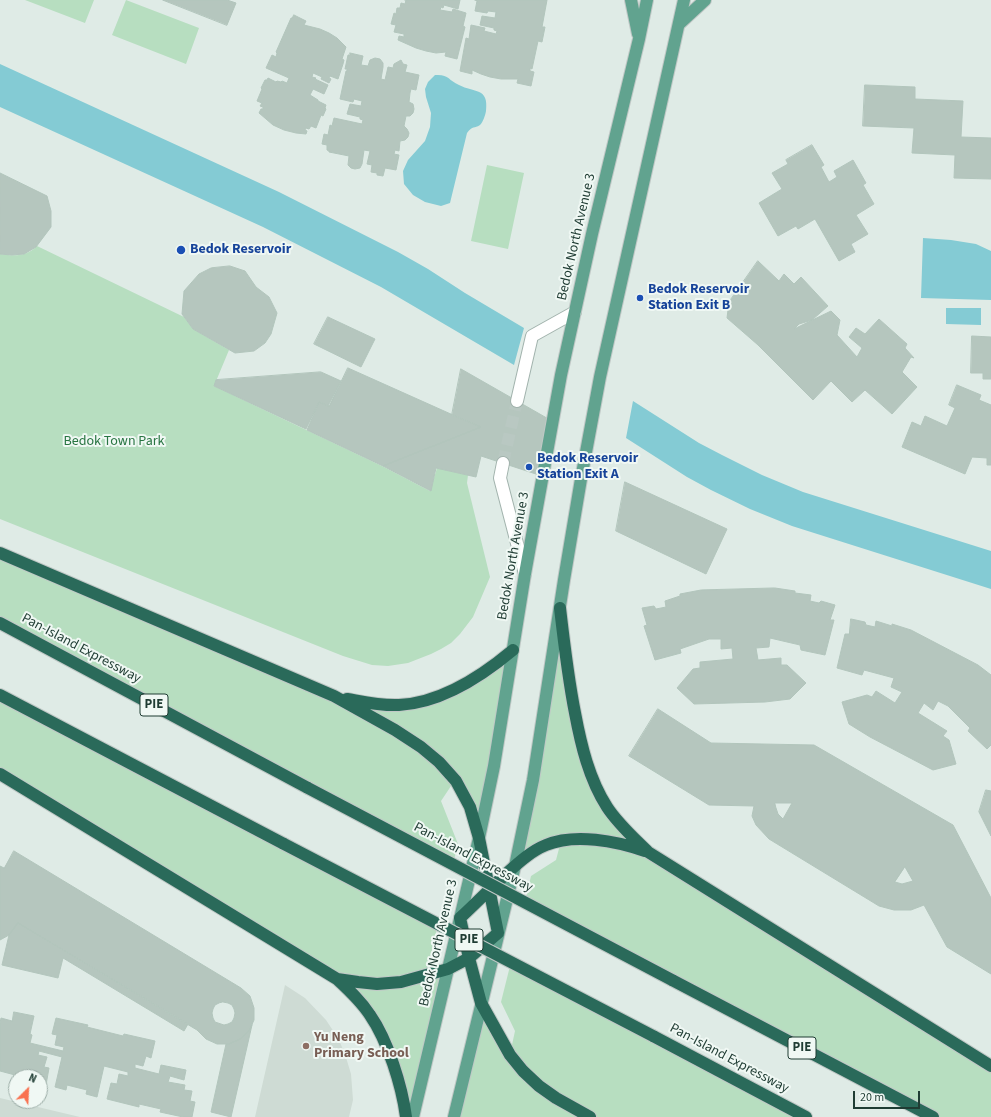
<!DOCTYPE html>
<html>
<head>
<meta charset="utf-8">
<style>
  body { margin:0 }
  #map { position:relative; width:991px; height:1117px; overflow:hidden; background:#dfebe6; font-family:"Source Sans 3",sans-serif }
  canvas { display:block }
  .north { position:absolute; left:8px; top:1069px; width:40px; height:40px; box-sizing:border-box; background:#f0f8f4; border:1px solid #9cada7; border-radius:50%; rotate:24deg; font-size:11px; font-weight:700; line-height:16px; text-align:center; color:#1f3c33 }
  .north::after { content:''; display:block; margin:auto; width:14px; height:18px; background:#f97150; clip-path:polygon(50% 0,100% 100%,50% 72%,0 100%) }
  .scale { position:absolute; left:853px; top:1091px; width:67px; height:18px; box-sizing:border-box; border:2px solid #1f3c33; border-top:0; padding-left:5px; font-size:12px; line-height:14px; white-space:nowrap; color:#1f3c33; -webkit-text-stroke:3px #f0f8f4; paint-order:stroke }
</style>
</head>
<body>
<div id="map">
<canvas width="991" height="1117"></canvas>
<div class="north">N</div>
<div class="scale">20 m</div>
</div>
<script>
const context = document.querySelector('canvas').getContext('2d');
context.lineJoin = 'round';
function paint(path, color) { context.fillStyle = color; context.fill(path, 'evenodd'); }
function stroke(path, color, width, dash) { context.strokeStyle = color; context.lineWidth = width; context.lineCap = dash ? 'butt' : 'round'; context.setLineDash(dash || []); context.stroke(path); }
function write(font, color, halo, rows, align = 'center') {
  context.font = font + ' "Source Sans 3",sans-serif'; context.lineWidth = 4; context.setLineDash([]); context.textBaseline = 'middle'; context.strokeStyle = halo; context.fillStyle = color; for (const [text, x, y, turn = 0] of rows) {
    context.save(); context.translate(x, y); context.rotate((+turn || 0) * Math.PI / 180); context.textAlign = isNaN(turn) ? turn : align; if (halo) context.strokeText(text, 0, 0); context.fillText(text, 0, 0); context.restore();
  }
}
const built = new Path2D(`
  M285,985L305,998L326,1020L338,1038L345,1054L351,1074L353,1100L349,1117H255Z
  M0,1098L80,1117H0Z`);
const green = new Path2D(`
  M25,0H94L85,23Z
  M126,0L199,28L186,64L112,35Z
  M487,165L524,173L508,249L471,241Z
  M37,246L184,317L193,329L229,350L214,386L382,466L430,491L437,468L468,475L467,483L490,577L473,617L460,634L451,643L441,649L431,654L408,663L388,666L372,665L343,656L0,519V254C15,256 26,257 37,246Z
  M0,553L335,697L427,701L513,651L479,837L455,780L441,801L458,844L453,864L0,626Z
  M560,614L594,784L644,849L991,1064V1117H934L525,902L531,876L556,860L561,841L516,863Z
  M0,695L438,924L432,950L425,976L348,980L0,774Z
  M511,962L802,1117H454L482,1003L510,1054L515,1031L501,1002Z
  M448,969L412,1117L382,1035L340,980L369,984Z`);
const water = new Path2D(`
  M0,64L279,192L398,252L428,269L465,293L524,328L514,365L381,287L263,227L0,107Z
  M435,75C449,74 448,80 459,85C474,93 489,87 486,111C485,116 483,122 480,125C474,129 473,125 467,133L450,203L441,206L425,202L413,195L404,184L403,171L408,160L425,141L430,127L431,113L426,97L425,89L428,82Z
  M923,238L951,240L976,244L991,251V300L921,298Z
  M946,308H981V325L946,324Z
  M633,401L699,443L722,455L762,475L803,492L991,551V589L792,526L750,509L711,490L687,477L626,438Z`);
const building = new Path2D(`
  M163,0H227L236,3L227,25Z
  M405,0H460L458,9L444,5L443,8L441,7L440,10L452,12L453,9L466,13L463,26L465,27L457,59L445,56L446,52L436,53L426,51L416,48L398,40L399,36L404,37V34L394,32L396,25L391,24L394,13L396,14L397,8H400L401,3L405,4L406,0Z
  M475,0H547L542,27H545L542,42L538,41L532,69L530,68V71L534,72L531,86L517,83L518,79H501L490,77L481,74L472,70V74L460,71L466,38L469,39L471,25L485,28L484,31L496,34L497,31L494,30V28L480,25L482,16L495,18L496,12L488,11L487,13L475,11L477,1Z
  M294,15L306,21L304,25L320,29L329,33L337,38L346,47L342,59L344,60L343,64L338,79L330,76L329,78L331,79L329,83L321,79L322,77L313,73L312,77L316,78L315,79L328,85L324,94L313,89L310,95L318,100V101L326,105L325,108L326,109L323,116L321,115L316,128L311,126L309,129L306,128L305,130L307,131L306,134L296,133L284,130L273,125L259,113L261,109H263V107L260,106L262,103L257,101L262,89L261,88L265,80H267L268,78L276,82L277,81L281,82L282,81L287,83L289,78L266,68L272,55L276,57L277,53L276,52L291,18H292Z
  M350,53L363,56L361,65L368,66L370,60L375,58L380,59L383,63V67L381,79L385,80L388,67L393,68L394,64L401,60L403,64L407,65L405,72L419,75L416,90L411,89L410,93L409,102L413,104L414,109L413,113L410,116H406L404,126L407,129L409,133L408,137L405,140L400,141L399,151L395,150L394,154L399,155L396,170L385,168L383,176L377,175V173L371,172L372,165L367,164L370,151L364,150L362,164L360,168L355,169L351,168L348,165L349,156L329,152V151L327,150V145L322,144L324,134L328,135L330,125L332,126L334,118L362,124L363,120L360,119V117L347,114L350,104L361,106L362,101L354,99L353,102L340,99L346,71H347V69H345L348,55H350Z
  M865,85L915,87V99L963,101L961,137L991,138V179L954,178L955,155L912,153L914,128L863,126Z
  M812,145L824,165L821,167L829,182L837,177L834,171L853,160L866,183L863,185L874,204L856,215L868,234L851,244L855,252L839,261L815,219L798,229L796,226L778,236L759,203L782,189L772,173L788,164L786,160Z
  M0,173L47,196L51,211V227L36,247L24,254L12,255L0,254Z
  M758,261L779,281L784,274L794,284L801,277L828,306L812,320L799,324L794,329L831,311L840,320L837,335L857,357L862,348L849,337L856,328L865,334L879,319L907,344L905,348L914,358L911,357L902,372L917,387L892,414L865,390L852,402L831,381L813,400L758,345L727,318L729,302Z
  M230,266L245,271L256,287L269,297L277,313L271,334L265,343L254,351L235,353L193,329L182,314L184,291L199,274L211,268Z
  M328,317L375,339L361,367L314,344Z
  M972,336L991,337V379H983V373H971Z
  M348,368L453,415L481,427L383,466L307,430L319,402L329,406Z
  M461,369L552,421L542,476L481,456L476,477L436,468L431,491L383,466L481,427L452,415Z
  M321,372L341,381L328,406L319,402L306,429L214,386L216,380Z
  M957,385L981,395L979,400L991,405V465H987V458L972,457L965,474L902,447L912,422L921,426L925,416L947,426L955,408L949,405Z
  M625,482L727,529L706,574L616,531Z
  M775,588L795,591V593L811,595L810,601L819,603L821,601L835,605L830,620H834L825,655L801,650L800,645L770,638L769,647L756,648L758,660L781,658V665H787L806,683L790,699L765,702L694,704L677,688L693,669L700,668V662L733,659L732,648L721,649V639H709L680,649L681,653L655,660L644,626L647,625L642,608L654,606L656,609L666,607L665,601L680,596V594L701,590Z
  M851,619L865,622L866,625L875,627L876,621L892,626V624L911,630L978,665L991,675V745L987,749L968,731L970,728L948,706L938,701L933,710L924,703L918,713L947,731L943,736L949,740L956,764L933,770L870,737L849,724L842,702L867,695L872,697L876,691L895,703L902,692L891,687L894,678L864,670L862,675L837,668L845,634H849Z
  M658,709L711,743L814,745L953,825L991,898V974L947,947L924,905L911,910H894L879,906L769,839L756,825L752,816L754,806L709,805L629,756ZM775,803H792L783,819L778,814L776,808ZM905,867L913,881L902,884L895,882Z
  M986,790L991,791V836L979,812Z
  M14,851L241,988L250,996L254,1008V1020L249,1031L240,1039L229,1044H217L206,1039L197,1030L18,923L9,935L0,940V866L4,868ZM223,1002L228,1003L232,1005L234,1009L235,1013L234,1018L232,1022L228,1024L224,1025L215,1022L213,1018L212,1013L213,1009L215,1005L219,1003Z
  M18,923L188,1024L184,1031L63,958L58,978L2,965L9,935Z
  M14,1012L34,1016L30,1034L32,1035L30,1043L63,1051L64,1047L55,1045L57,1035L52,1034L56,1018L88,1025L87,1027L123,1036L124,1034L155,1041L151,1058L146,1056L143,1066L135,1064V1068L159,1074L161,1065L186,1070L184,1080L170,1076L168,1082L185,1085L184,1090L192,1091L190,1101L195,1102L192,1117H183L160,1112L161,1109L139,1104V1107L107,1099L111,1083L117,1084L119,1074L128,1076V1072L104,1066L97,1097L86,1094L87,1090L67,1085L66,1090L55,1087L62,1057L39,1051L38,1055L47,1057L44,1067L49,1068L46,1085L40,1083V1077H16V1078L14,1077L15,1075L0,1071V1023L1,1018L12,1021Z
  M252,1025L231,1117L211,1112L226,1044H229L240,1039L249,1031Z`);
const minorTunnel = new Path2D(`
  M503,463L517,401`);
const minor = new Path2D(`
  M517,401L532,336L575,312
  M503,463L500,478L525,574`);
const major = new Path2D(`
  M631,0L638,34
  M679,24L705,0
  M413,1117L479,838L494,766L525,574L561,375L592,234L639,39L647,0
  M454,1117L515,866L533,780L564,580L581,479L600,377L684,0`);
const highway = new Path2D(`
  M0,553L334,696L395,730L421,747L439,762L456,781L470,807L479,838L498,933L469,958L448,969L401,982L377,984L358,982L337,979
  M560,608C564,643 568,678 575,713C581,745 589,779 607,807C618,824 634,838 648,852L991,1066
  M0,623L308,788
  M0,695L284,844
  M347,699C364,702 381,706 399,705C440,703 482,676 513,650
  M0,774L337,979C349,990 361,1001 370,1015C388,1041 402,1086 406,1117
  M672,980L933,1117
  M653,1036L806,1117
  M590,1117L556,1098L539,1086L523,1071L510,1055L481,1003L469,958L460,918C476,903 491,888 507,873C518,863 531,851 546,845C575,833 616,841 645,851`);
const highwayBridge = new Path2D(`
  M308,788L672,980
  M284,844L653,1036`);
const markers = [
  [181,250,5,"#1a4fb4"],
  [640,298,4,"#1a4fb4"],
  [529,467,4,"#1a4fb4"],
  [306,1046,4,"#8d6e63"]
];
const shields = [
  [154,705,28],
  [469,940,28],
  [802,1048,28]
];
const shieldNames = [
  ["PIE",154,705],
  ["PIE",469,940],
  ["PIE",802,1048]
];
const streetNames = [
  ["Bedok North Avenue 3",577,237,-77],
  ["Bedok North Avenue 3",514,556,-80],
  ["Pan-Island Expressway",81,649,28],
  ["Pan-Island Expressway",473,858,28],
  ["Bedok North Avenue 3",439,943,-77],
  ["Pan-Island Expressway",729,1059,28]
];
const transitNames = [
  ["Bedok Reservoir",190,250],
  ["Bedok Reservoir",648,290],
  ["Station Exit B",648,306],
  ["Bedok Reservoir",537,459],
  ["Station Exit A",537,475]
];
const parkNames = [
  ["Bedok Town Park",114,442]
];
const educationNames = [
  ["Yu Neng",314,1038],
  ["Primary School",314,1054]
];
paint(built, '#cedbd4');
paint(green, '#b7dec0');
paint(water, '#84cbd4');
paint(building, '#b5c6be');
stroke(building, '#b2c5bc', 1);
stroke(minorTunnel, '#b9c8c2', 12, [12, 6]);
stroke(minor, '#a2b3ad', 14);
stroke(major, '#c0c8c6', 14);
stroke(highway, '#c0c8c6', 14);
stroke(minor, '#fff', 12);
stroke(major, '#61a38f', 12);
stroke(highway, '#2a6a5a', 12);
stroke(highwayBridge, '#c0c8c6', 14, []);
stroke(highwayBridge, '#2a6a5a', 12);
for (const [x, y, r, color] of markers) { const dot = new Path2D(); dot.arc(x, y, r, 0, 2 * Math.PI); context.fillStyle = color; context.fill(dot); stroke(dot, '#f0f8f4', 1.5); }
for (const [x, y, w] of shields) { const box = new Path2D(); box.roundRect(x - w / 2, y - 11, w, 22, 3); context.fillStyle = '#f0f8f4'; context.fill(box); stroke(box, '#1f3c33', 1); }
write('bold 13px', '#1f3c33', null, shieldNames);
write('14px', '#1f3c33', '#f0f8f4', streetNames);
write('bold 14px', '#164399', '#f0f8f4', transitNames, 'left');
write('14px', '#287542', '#f0f8f4', parkNames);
write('bold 14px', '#785e54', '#f0f8f4', educationNames, 'left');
</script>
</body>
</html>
